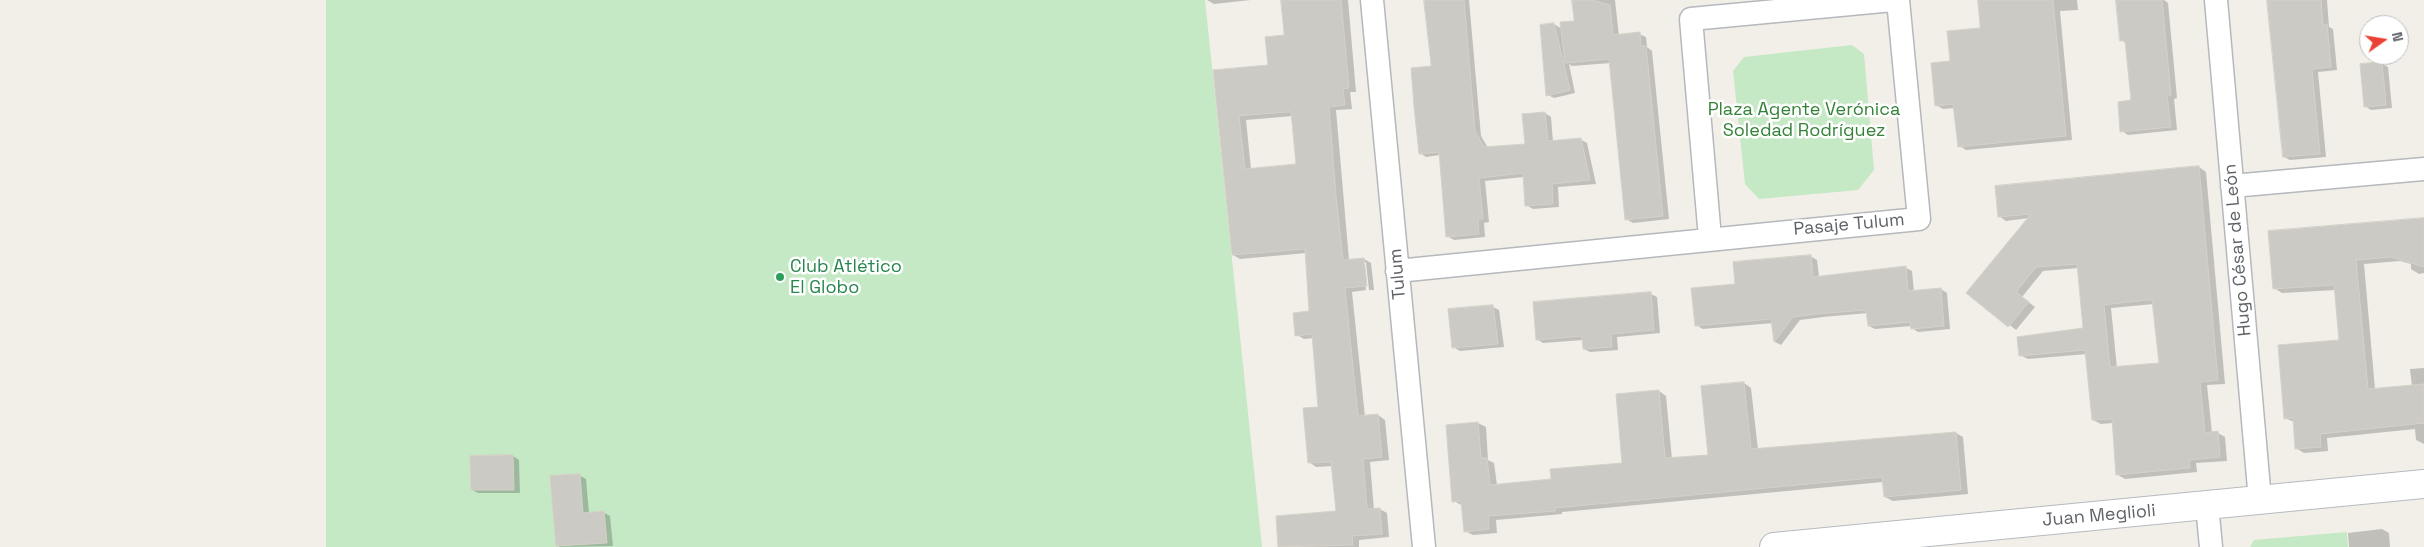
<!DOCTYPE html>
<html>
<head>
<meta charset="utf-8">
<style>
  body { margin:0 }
  #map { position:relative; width:2424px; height:547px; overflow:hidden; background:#f1efe8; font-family:"Space Grotesk",sans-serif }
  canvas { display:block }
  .north { position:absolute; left:2359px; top:15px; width:50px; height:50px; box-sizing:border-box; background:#fff; border:1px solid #bfc1c3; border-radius:50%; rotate:77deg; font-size:14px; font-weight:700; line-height:20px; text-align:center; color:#5f6368 }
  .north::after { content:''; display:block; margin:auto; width:18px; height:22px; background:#ea4335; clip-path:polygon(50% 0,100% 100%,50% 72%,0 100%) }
</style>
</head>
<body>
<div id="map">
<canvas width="2424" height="547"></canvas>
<div class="north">N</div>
</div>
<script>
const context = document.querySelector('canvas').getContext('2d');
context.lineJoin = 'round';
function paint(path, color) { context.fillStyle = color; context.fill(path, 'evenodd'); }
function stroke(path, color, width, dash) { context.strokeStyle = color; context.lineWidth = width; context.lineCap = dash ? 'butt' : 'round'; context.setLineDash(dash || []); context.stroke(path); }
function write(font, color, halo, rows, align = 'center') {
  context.font = font + ' "Space Grotesk",sans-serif'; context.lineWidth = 5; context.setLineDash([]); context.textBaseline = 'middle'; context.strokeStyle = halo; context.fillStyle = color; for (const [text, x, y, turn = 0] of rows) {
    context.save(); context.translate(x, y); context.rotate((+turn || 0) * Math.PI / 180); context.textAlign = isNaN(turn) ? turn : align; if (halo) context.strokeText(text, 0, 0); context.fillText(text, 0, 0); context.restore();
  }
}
const green = new Path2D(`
  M326,0H1205L1262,547H326Z
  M1852,45L1864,54L1874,170L1858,190L1759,199L1745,184L1733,71L1744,57Z
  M2347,532L2348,547H2250L2254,540Z`);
const shadow = new Path2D(`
  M1207,0H1251L1214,4Z
  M1282,0H1348L1356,92H1350L1352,109L1336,110L1349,260L1364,259L1371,263L1374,290H1369L1366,262H1363L1366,290L1352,292L1365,417L1378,415L1385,420L1389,460L1370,462L1374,510L1380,509L1387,513L1389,537L1359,540V547H1280L1277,517L1337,512L1333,466L1316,467L1309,462L1320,408L1314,338L1304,339L1297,335L1310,312L1306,253L1240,259L1233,255L1214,72L1269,66L1286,37ZM1293,116L1298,165L1251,169L1246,120Z
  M1427,0H1469L1481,136L1488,148L1527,145L1545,113L1551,117L1553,142L1580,139L1587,143L1596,184L1558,187L1559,207L1533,209L1526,205L1524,177L1485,181L1489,222L1484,223L1485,237L1454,240L1447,236L1440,155L1426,157L1420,153L1433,67Z
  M1573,0H1615L1619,36L1639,34L1646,37L1647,47L1652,51L1669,219L1633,223L1626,219L1611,63L1572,66L1569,64L1575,93L1554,98L1548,95L1554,24L1562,29L1575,22Z
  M1979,0H2077L2078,10L2060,11L2072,140L1966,150L1960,146L1955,108L1943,109L1936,105L1981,29Z
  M2116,0H2164L2168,3L2177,98L2174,99L2177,130L2128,135L2122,131L2133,101L2127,44L2121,40Z
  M2268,0H2327L2329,27L2333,29L2337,70L2318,72L2326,157L2290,160L2284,157Z
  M2381,63L2388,67L2392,108L2371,110L2365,106Z
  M2199,167L2206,172L2225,384L2207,385L2212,433H2218L2225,437L2227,461L2196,463L2197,472L2125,479L2118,475L2113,423L2101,424L2093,420L2087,354L2028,359L2020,355L2084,329L2079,268L2043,271L2022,297L2035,307L2016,330L1968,292L2029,218L2006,221L1999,216ZM2154,304L2160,364L2117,368L2111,308Z
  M2424,219V273L2419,274L2411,269V264L2400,261L2364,264L2375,389L2412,386L2410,369L2424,368V444L2416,440L2415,429L2327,438L2328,451L2304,453L2296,448L2294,422L2285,418L2340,341L2336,290L2282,293L2274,288Z
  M1810,256L1817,260L1819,277L1906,268L1912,271L1914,292L1941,289L1947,293L1950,329L1918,332L1912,328V326L1875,329L1869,326L1868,313L1823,317L1800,320L1781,345L1775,342L1773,323L1703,329L1696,325L1736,285Z
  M1651,294L1657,297L1660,333L1617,337L1618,350L1590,352L1584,349L1583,340L1543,343L1537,339Z
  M1493,307L1499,310L1504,347L1460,351L1453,347Z
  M1744,383L1751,388L1758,450L1956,433L1963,437L1968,494L1893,501L1885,497L1883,482L1562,512V514L1496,520L1497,533L1473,535L1465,531L1463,506L1454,501L1478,423L1486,427L1488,460L1494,463L1497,485L1552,480L1624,464L1659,391L1666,396L1672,459L1710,456Z
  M513,456L519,460L520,493H478L472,490Z
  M579,475L586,479L589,513L603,512L610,516L613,546L560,547L557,545Z
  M2382,529L2389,533L2390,547H2349L2348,533Z`);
const building = new Path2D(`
  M1281,0H1341L1349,88L1343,89L1345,105L1329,107L1336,196L1343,260L1364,258L1367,286L1345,288L1358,416L1378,414L1382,457L1363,459L1367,509L1380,508L1382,534L1352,536L1353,545L1278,547L1276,516L1336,511L1331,462L1308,463L1303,408L1318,407L1312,334L1295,336L1293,313L1309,311L1305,249L1232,255L1213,70L1268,65L1265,37L1284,35ZM1291,112L1296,164L1245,169L1239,116Z
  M1424,0H1464L1475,131L1484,147L1525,144L1522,114L1545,112L1548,141L1581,138L1590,180L1552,184L1553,204L1525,206L1523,173L1479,178L1483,219H1478L1479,234L1446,237L1439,152L1419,154L1414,106L1411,68L1431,66Z
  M1572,0H1592L1610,5L1613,35L1640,32L1641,46H1646L1663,216L1625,220L1609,59L1565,63L1560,22L1574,21Z
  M1978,0H2053L2066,136L1958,147L1953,104L1935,106L1931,63L1950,61L1947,31L1980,28Z
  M2116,0H2162L2171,95H2167L2171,127L2120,132L2118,102L2131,100L2125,40L2120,41Z
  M2267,0H2321L2323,25L2327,24L2331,67L2312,69L2320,154L2283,157Z
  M1554,23L1570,90L1546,96L1540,25Z
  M2382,62L2386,105L2364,107L2360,64Z
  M2199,166L2218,380L2200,382L2205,433L2218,431L2220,457L2189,460L2190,468L2116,475L2112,419L2092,420L2085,350L2019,356L2017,337L2083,328L2077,264L2036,267L2016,292L2029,302L2008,327L1966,293L2031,214L1998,217L1995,186ZM2152,300L2159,363L2110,367L2104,305Z
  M2424,218V267L2391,257L2356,260L2368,389L2424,384V423L2320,434L2321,447L2295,449L2293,418L2284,419L2278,345L2339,340L2334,285L2273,289L2268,231Z
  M1811,255L1813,277L1906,266L1908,291L1941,288L1944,326L1911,329L1910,322L1868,326L1866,310L1816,314L1793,317L1774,342L1771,319L1695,326L1691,288L1735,284L1733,262Z
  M1651,292L1654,330L1611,334L1612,347L1583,349L1582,336L1536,340L1533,302Z
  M1493,305L1498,344L1452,348L1448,309Z
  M1744,382L1751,449L1956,432L1961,490L1884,497L1882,477L1555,508V511L1488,516L1489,529L1464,532L1461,501L1452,502L1446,425L1478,422L1481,458H1487L1490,485L1551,479L1550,469L1622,463L1616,394L1659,390L1665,458L1708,455L1701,386Z
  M513,455L514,490H471L470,456Z
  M580,474L583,513L604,511L607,543L556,546L550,476Z`);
const street = new Path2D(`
  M1372,0L1424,547
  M2216,0L2260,500
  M2232,186L2424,169
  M1710,238L1691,19L1893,0
  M1397,271L1919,219L1898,0
  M2207,505L2211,547`);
const secondary = new Path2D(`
  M1774,547L2424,484`);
const markers = [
  [780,277,5,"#2e9e5b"]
];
const parkNames = [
  ["Plaza Agente Verónica",1804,110],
  ["Soledad Rodríguez",1804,131]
];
const streetNames = [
  ["Pasaje Tulum",1849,225,-5],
  ["Hugo César de León",2238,250,-95],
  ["Tulum",1398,274,-95],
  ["Juan Meglioli",2099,516,-5]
];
const leisureNames = [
  ["Club Atlético",790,267],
  ["El Globo",790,288]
];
paint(green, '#c5e8c5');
paint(shadow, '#0003');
paint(building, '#cccac5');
stroke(building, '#d6d1c6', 1);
stroke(street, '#b5b8bc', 25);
stroke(secondary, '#b6babf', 30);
stroke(street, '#fff', 22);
stroke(secondary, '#fff', 28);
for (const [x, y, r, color] of markers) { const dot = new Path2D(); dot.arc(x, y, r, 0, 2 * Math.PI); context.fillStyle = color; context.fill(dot); stroke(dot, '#fff', 2); }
write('18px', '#348238', '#fff', parkNames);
write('18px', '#5f6368', '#fff', streetNames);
write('18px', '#27864d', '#fff', leisureNames, 'left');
</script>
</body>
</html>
